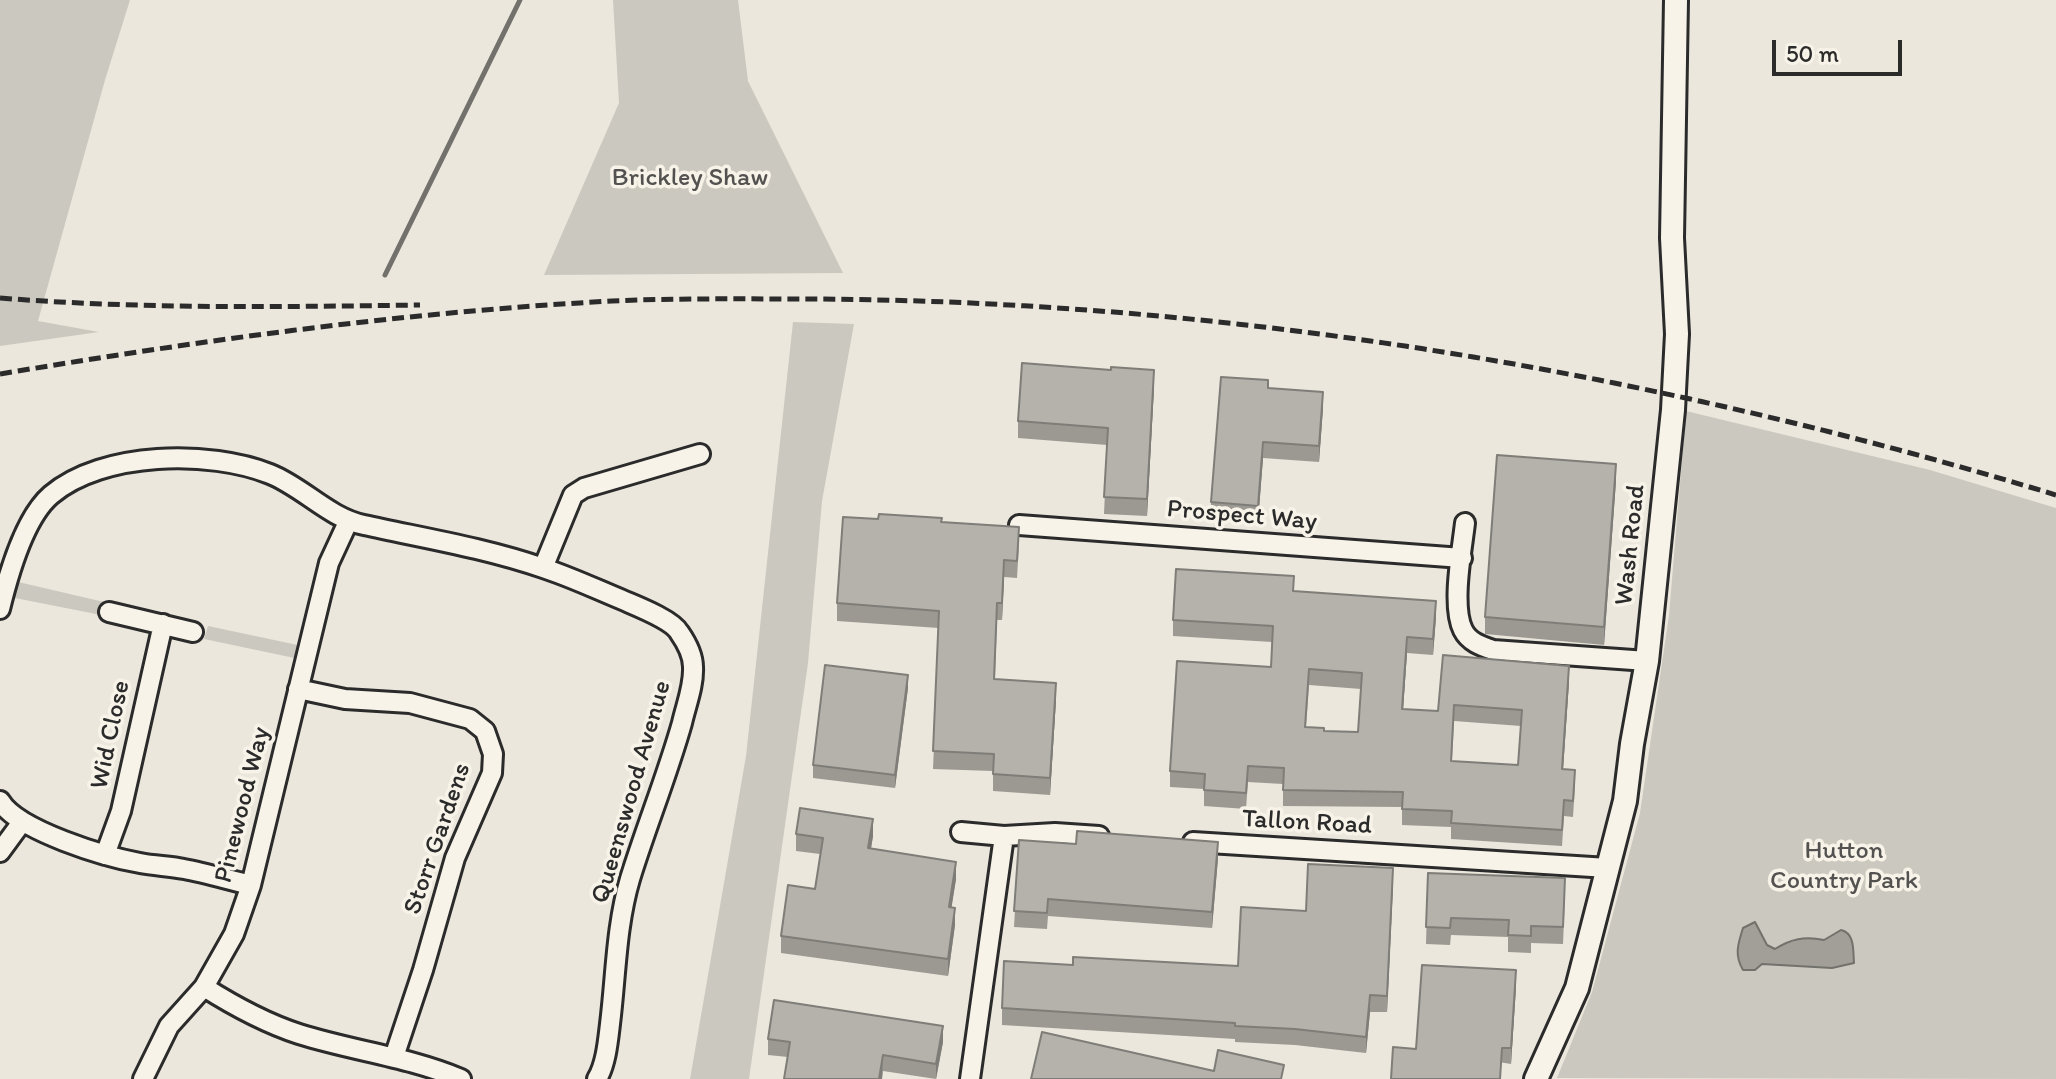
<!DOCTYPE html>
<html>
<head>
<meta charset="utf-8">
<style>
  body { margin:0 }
  #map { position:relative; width:2056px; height:1079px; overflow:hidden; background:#ebe7dd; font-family:Itim,sans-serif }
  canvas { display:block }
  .scale { position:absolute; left:1772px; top:40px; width:130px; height:36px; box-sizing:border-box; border:4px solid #2b2b2b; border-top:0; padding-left:10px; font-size:24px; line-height:28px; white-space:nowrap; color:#2b2b2b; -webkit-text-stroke:6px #f7f3e8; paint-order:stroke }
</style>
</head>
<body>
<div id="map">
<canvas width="2056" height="1079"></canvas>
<div class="scale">50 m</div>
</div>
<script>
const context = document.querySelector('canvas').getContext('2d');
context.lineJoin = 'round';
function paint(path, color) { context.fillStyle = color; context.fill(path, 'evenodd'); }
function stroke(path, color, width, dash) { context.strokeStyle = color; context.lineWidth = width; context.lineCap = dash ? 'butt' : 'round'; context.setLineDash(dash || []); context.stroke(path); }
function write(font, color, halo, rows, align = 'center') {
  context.font = font + ' Itim,sans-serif'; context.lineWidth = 7; context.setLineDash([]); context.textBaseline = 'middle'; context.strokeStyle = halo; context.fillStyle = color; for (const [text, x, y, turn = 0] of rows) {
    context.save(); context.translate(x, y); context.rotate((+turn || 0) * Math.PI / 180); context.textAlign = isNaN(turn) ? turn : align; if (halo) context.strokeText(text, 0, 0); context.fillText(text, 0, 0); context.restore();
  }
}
const green = new Path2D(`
  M0,0H130L105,80L38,321L99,332L0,346Z
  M613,0H738L748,81L843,273L544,275L619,103Z
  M793,322L854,324L822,501L808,663L749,1079H690L746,756Z
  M1686,411L1930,470L2056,508V1079L1557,1078L1592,992L1640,813L1669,615Z
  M14,581L104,602L101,615L10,597Z
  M208,626L307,647L304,660L204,639Z`);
const water = new Path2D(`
  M1755,922L1767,945L1775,949C1791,939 1804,936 1824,940L1841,930C1855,933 1853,951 1854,963L1832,968L1762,964L1755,970H1743C1734,955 1738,944 1743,928Z`);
const stream = new Path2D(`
  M385,275L520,0`);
const minor = new Path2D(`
  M1465,523C1462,550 1451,606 1463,630C1469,642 1481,646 1493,650L1647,661
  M1019,525L1462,558
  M543,568L573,495L584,488L700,454
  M0,609C8,576 24,518 51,495C103,451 210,450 270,474C303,487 329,518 364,525C423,538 485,548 543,568C571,577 598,590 625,601C639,607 672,620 679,632C686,642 693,655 693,667C694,686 686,705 682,723C667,776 646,827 630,879C616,926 616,976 610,1024C608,1041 606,1064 597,1079
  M109,612L193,632
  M298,689L345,699L410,703L470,719L485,731L493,754L492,773L455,858L423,970L394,1057
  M0,801C18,831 106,857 140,863C155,866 170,866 184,869C206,873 229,880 251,885
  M961,832L1004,836
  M1193,842L1608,868
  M0,852L22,822
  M105,855L121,811L163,624
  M204,987C234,1006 265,1023 299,1034C353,1051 409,1057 461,1079
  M143,1079L169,1026L204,987L234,934L251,885L329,563L348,522
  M970,1079L1004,836L1055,833L1099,836`);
const tertiary = new Path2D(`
  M1536,1079L1577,988L1625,801L1632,744L1647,661L1673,410L1677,334L1672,238L1676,0`);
const rail = new Path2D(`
  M0,298C139,309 280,307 420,305
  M0,374C203,340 406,312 612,301C678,298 745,299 811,299C1233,301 1653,372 2056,495`);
const wall = new Path2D(`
  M1154,387L1147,516L1104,514L1107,445L1018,438V421Z
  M1268,388L1323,408L1319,462L1263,458L1258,522L1211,518V502Z
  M1616,481L1604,645L1485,634V617Z
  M878,519L942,522L1019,544L1017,578L1004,577L1002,620H997L995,679L1056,700L1050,795L993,791V771L933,769L939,628L837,621V603Z
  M1294,591L1436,617L1433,655L1407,653L1403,710L1438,711L1443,655L1569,682L1563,769L1575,786L1573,817L1564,816L1562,846L1451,839V827L1402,825V807L1283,806V784L1248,782L1246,809L1204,806V789L1170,787V771L1271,667L1272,642L1173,636V620ZM1309,685L1361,689L1358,732L1324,731L1306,727ZM1454,721L1521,726L1518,765L1452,761Z
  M908,688L895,788L813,778V765Z
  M796,834L873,836L871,849L956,879L951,908L955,925L948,976L781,953V936L815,889L820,854L796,851Z
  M1019,840L1218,858L1212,928L1048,916L1047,929L1014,927Z
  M1428,873L1565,895L1563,944L1531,943V953L1508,952V937L1451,935L1450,945L1426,944Z
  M1393,885L1387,1012H1370L1366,1053L1295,1045L1235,1042V1039L1002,1025V1008L1073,965L1238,966L1306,911Z
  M1516,987L1511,1064L1416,1049Z
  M768,1039L943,1042L936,1079L883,1071L882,1079H784L788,1057L768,1055Z`);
const shadedWall = new Path2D(`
  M1154,370V387L1147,516V499Z
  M1323,392V408L1319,462V446Z
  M1263,442V458L1258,522V506Z
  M1616,464V481L1604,645V627Z
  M1004,560V577L1002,620V603Z
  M1436,601V617L1433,655V639Z
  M1407,637V653L1402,725V709Z
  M1569,666V682L1562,785V769Z
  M908,675V688L895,788V775Z
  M1056,683V700L1050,795V778Z
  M873,819V836L868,865V848Z
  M1218,842V858L1212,928V912Z
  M956,862V879L949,924V907Z
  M1393,868V885L1387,1012V996Z
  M955,908V925L948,976V959Z
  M1516,970V987L1511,1064V1048Z
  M1370,995V1012L1366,1053V1037Z
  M943,1026V1042L936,1079V1064Z
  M883,1055L882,1079H879Z`);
const building = new Path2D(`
  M1022,363L1111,370V367L1154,370L1147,499L1104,497L1108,428L1018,421Z
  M1221,377L1268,380V388L1323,392L1319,446L1263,442L1258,506L1211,502Z
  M1497,455L1616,464L1604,627L1485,617Z
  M879,514L942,518L941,522L1019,527L1017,561L1004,560L1002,603H997L994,679L1056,683L1050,778L993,774L994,754L933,751L939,611L837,603L843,517L878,519Z
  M1176,569L1294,576L1293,591L1436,601L1433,639L1407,637L1402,709L1438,711L1443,655L1569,666L1562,769L1575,770L1573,801L1564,800L1562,830L1451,823L1452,811L1402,809L1403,792L1283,790L1284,768L1248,766L1246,793L1204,790L1205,774L1170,771L1177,661L1271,667L1273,626L1173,620ZM1309,669L1362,673L1358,732L1324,731V728L1305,727ZM1454,705L1522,710L1518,765L1451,761Z
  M825,665L908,675L895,775L813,765Z
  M800,808L873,819L868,848L956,862L949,907L955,908L948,959L781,936L788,885L815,889L823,838L796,834Z
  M1077,831L1218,842L1212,912L1048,899L1047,913L1014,911L1019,840L1076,844Z
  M1308,864L1393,868L1387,996L1370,995L1366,1037L1295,1029L1235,1026V1023L1002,1008L1004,961L1073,965V957L1238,966L1241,907L1306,911Z
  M1428,873L1565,878L1563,927L1531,926V936L1508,935L1509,920L1451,918L1450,928L1426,927Z
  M1422,965L1516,970L1511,1048H1502L1500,1079H1391L1393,1047L1416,1049Z
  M774,1000L943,1026L936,1064L883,1055L879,1079H784L790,1042L768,1039Z
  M1042,1032L1214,1071L1218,1050L1284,1065L1281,1079H1031Z`);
const parkNames = [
  ["Brickley Shaw",690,178],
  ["Hutton",1844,851],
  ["Country Park",1844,881]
];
const streetNames = [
  ["Prospect Way",1242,516,5],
  ["Wash Road",1631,545,-84],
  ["Wid Close",111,735,-78],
  ["Queenswood Avenue",632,792,-74],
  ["Pinewood Way",243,805,-76],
  ["Tallon Road",1307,823,3],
  ["Storr Gardens",438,839,-71]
];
paint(green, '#cbc8bf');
paint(water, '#a29f98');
stroke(water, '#72716c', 2);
stroke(stream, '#72716c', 5);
stroke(minor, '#2b2b2b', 24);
stroke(tertiary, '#2b2b2b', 28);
stroke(minor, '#f7f3e8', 18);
stroke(tertiary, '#f7f3e8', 22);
stroke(rail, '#2b2b2b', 5, [12, 6]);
paint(wall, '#9c9993');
paint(shadedWall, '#7f7d78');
paint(building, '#b5b2ab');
stroke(building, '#7f7d78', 2);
write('26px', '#535250', '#f7f3e8', parkNames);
write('26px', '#2b2b2b', '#f7f3e8', streetNames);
</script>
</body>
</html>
